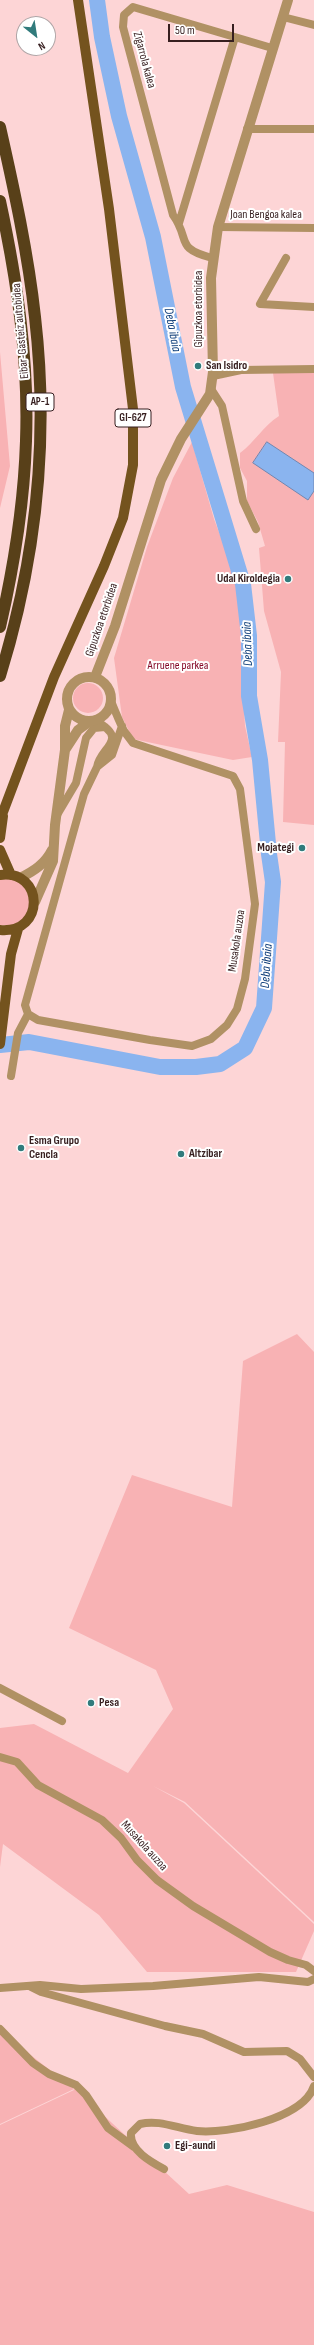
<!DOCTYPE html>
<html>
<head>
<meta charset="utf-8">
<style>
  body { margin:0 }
  #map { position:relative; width:314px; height:2345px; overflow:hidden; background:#fdd5d6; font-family:"Sofia Sans Condensed",sans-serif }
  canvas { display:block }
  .north { position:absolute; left:16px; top:16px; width:40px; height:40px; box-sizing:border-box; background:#fff; border:1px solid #afa5a6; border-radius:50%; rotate:150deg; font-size:11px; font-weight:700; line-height:16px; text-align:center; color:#371f20 }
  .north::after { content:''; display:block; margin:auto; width:14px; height:18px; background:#317b7c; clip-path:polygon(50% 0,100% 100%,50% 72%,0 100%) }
  .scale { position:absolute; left:168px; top:24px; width:66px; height:18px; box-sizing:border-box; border:2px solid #371f20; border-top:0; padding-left:5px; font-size:12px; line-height:14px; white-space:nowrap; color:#371f20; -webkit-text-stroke:3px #fff; paint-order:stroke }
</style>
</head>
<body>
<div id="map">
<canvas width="314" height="2345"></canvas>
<div class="north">N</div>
<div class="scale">50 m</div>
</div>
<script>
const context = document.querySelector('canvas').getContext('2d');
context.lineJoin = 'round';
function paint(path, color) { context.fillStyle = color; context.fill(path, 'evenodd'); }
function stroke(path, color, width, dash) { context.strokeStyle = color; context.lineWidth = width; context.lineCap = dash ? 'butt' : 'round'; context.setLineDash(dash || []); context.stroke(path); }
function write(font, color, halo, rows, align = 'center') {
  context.font = font + ' "Sofia Sans Condensed",sans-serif'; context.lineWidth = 4; context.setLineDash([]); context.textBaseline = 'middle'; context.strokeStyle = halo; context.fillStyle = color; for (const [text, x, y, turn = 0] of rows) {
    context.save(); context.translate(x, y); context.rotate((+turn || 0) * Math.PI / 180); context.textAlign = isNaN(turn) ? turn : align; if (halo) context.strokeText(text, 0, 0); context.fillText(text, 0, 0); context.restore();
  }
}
const green = new Path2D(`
  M0,352L10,466L0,508Z
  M273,373H314V825L283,822L285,742H278L281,672L264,611L259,548L265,546L258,522L247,501V481L240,468V453C255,442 263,426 279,416Z
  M192,442L214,519L239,585L242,626L241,662L245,726L252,757L233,760L133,739L122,717L114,658L147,547L173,478Z
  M73 698a15 15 0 1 1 30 0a15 15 0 1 1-30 0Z
  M13,878L26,887L31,903L25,918L12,926L0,925V879Z
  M297,1334L314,1352V1922L185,1802L153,1786L184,1803L314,1924V1931L296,1972H147L99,1915L3,1844L0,1867V1728L34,1724L128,1773L173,1709L156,1670L69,1628L132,1475L232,1507L243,1361Z
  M0,2031L74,2089L0,2124Z
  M74,2088L189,2194L227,2185L314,2212V2345H0V2125L74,2090Z`);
const water = new Path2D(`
  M267,442L314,473V491L308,500L253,463Z`);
const river = new Path2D(`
  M0,1045L29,1042L160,1067H196L220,1064L245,1048L264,1008L273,882L269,854L260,760L249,696V636L243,584L183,387L153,237L119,116L102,37L97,0`);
const minor = new Path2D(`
  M283,17L314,25
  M247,129H314
  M179,223L235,37
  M218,227L314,228
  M212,258C174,248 191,240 173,215L123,27L124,15L133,7L272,48
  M286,258L260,304L314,307
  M213,376L241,370L314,369
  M211,389L222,406L243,501L256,529
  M111,701C115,711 119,721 124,731L133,743L233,776L240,789L255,904L245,979L237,1009L227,1025L211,1039L192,1046L150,1040L38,1020L28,1014L25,1005L84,794L97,767L112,755L122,726
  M96,721C130,740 100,747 97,767
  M57,815L76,783L86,738L94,728L105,727
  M11,1076L18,1033L28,1014
  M0,1688L62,1721
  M0,1757L17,1762L38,1785L102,1820L121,1838L137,1860L157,1880L193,1906L270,1952L288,1960L306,1965L314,1971
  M31,1987L41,1992L165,2026L203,2034L244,2052L287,2051L300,2059L314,2077
  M0,1988L40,1985L81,1989L153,1986L259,1977L308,1982L314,1979
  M0,2029L33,2063L49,2074L76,2085L86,2095L108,2128L134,2147
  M164,2169C151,2162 129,2150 131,2133L140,2124C160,2119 178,2129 197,2131C228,2134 303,2119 314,2086`);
const tertiary = new Path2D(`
  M67 699a22 22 0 1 1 44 0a22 22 0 1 1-44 0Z
  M95,677L115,626L161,480L181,439L210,394L213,372L211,278L218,227L288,0
  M65,750L78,730L89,722
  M20,878C34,871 45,864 52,850
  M35,902L53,861L55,825L65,750V726L69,710`);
const primary = new Path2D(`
  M0,820L54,677L104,566L123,518L133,465V409L109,209L78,0
  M0,838L3,816
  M0,850L11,875
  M0,875C44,869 46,934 0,930
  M0,1044L11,954L18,929`);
const motorway = new Path2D(`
  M0,127C14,189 28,253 35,317C49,438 36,560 0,676
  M0,201C17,280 29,360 26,441C24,504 14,566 0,627`);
const markers = [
  [198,366,4,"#317b7c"],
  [288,579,4,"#317b7c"],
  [302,848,4,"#317b7c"],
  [21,1148,4,"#317b7c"],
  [181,1154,4,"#317b7c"],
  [91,1703,4,"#317b7c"],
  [167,2146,4,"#317b7c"]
];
const shields = [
  [40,402,28],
  [133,418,36]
];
const shieldNames = [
  ["AP-1",40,402],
  ["GI-627",133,418]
];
const streetNames = [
  ["Zigarrola kalea",144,60,75],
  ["Joan Bengoa kalea",266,215],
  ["Gipuzkoa etorbidea",199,309,-90],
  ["Eibar-Gasteiz autobidea",21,331,-95],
  ["Gipuzkoa etorbidea",102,620,-71],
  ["Musakola auzoa",237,941,-82],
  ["Musakola auzoa",144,1846,48]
];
const poiNames = [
  ["San Isidro",206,366],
  ["Udal Kiroldegia",280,579,"right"],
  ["Mojategi",294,848,"right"],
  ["Esma Grupo",29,1141],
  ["Cencla",29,1155],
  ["Altzibar",189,1154],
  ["Pesa",99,1703],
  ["Egi-aundi",175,2146]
];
const parkNames = [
  ["Arruene parkea",178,666]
];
const waterNames = [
  ["Deba ibaia",172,330,79],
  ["Deba ibaia",248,644,-92],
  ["Deba ibaia",267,966,-86]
];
paint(green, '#f8b2b4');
paint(water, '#8ab4ef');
stroke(water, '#7187b1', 1);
stroke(river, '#8ab4ef', 16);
stroke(minor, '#b09164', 8);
stroke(tertiary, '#b09164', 10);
stroke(primary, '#74531e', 10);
stroke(motorway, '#584019', 12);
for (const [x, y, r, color] of markers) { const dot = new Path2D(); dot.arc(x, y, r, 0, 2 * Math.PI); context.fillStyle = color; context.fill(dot); stroke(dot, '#fff', 1.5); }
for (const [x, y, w] of shields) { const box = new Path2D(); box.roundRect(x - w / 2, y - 9, w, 18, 3); context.fillStyle = '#fff'; context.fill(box); stroke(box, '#371f20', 1); }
write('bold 11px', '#371f20', null, shieldNames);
write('12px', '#371f20', '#fff', streetNames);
write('bold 12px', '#371f20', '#fff', poiNames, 'left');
write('12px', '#850a28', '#fff', parkNames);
write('italic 13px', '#0c3c78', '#fff', waterNames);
</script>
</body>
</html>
